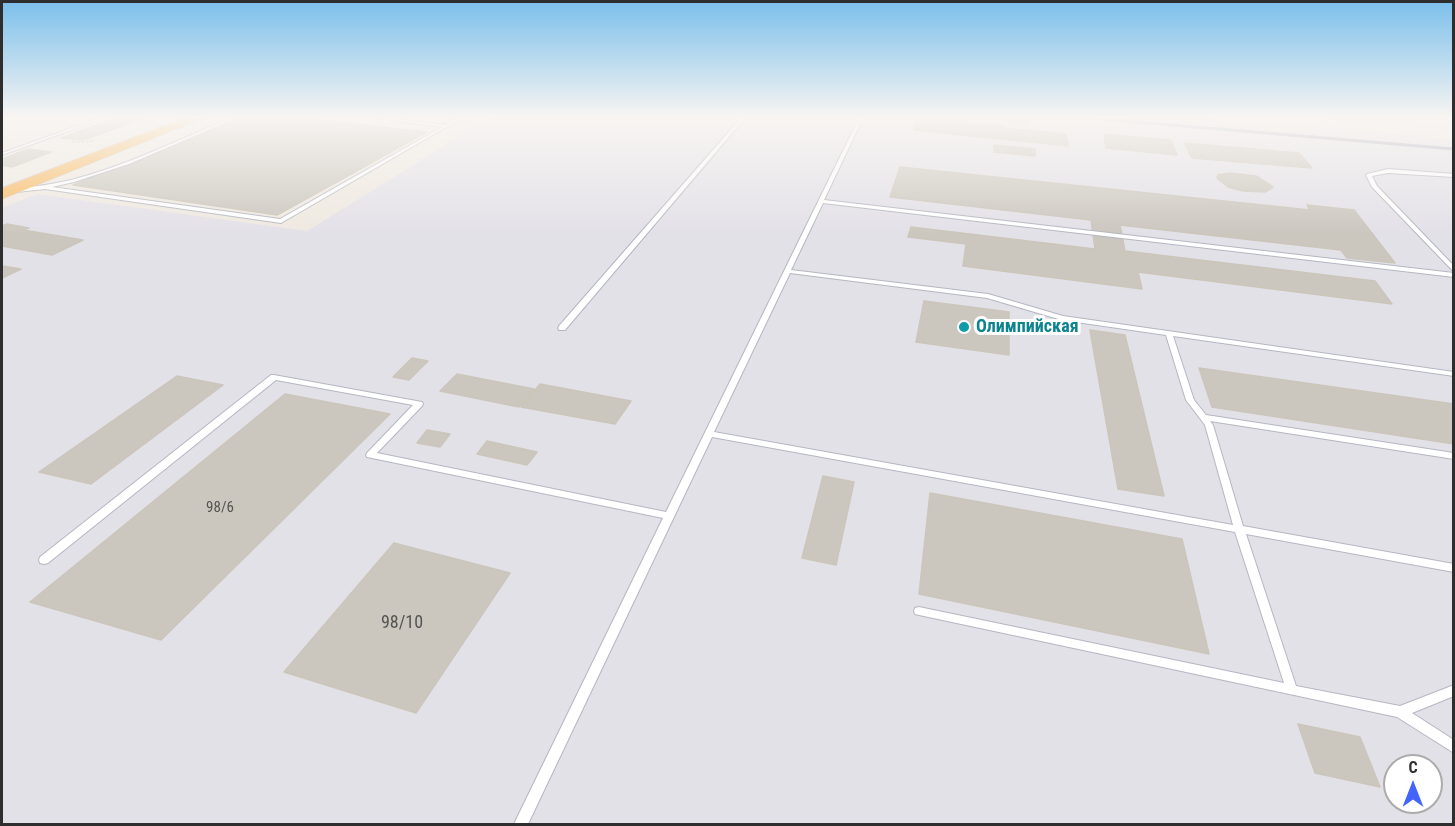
<!DOCTYPE html>
<html>
<head>
<meta charset="utf-8">
<style>
  body { margin:0 }
  #map { position:relative; width:1455px; height:826px; overflow:hidden; background:#efe9e1; font-family:"Roboto Condensed",sans-serif }
  canvas { display:block }
  .frame { position:absolute; inset:0; border:3px solid #2e2e2e; pointer-events:none }
  .north { position:absolute; left:1383px; top:754px; width:60px; height:60px; box-sizing:border-box; background:#fff; border:2px solid #ababab; border-radius:50%; rotate:0deg; font-size:16px; font-weight:700; line-height:24px; text-align:center; color:#2e2e2e }
  .north::after { content:''; display:block; margin:auto; width:21px; height:27px; background:#4264fb; clip-path:polygon(50% 0,100% 100%,50% 72%,0 100%) }
</style>
</head>
<body>
<div id="map">
<canvas width="1455" height="826"></canvas>
<div class="frame"></div>
<div class="north">С</div>
</div>
<script>
const context = document.querySelector('canvas').getContext('2d');
context.lineJoin = 'round';
function paint(path, color) { context.fillStyle = color; context.fill(path, 'evenodd'); }
function stroke(path, color, width, dash) { context.strokeStyle = color; context.lineWidth = width; context.lineCap = dash ? 'butt' : 'round'; context.setLineDash(dash || []); context.stroke(path); }
function write(font, color, halo, rows, align = 'center') {
  context.font = font + ' "Roboto Condensed",sans-serif'; context.lineWidth = 6; context.setLineDash([]); context.textBaseline = 'middle'; context.strokeStyle = halo; context.fillStyle = color; for (const [text, x, y, turn = 0] of rows) {
    context.save(); context.translate(x, y); context.rotate((+turn || 0) * Math.PI / 180); context.textAlign = isNaN(turn) ? turn : align; if (halo) context.strokeText(text, 0, 0); context.fillText(text, 0, 0); context.restore();
  }
}
const industrial = new Path2D(`
  M489,118H1210L1453,139V824H2V208L37,194L307,231ZM1395,766H1431V802H1395Z
  M1306,118H1453V130Z`);
const building = new Path2D(`
  M115,118H144L83,140L61,138Z
  M238,118H302L427,132L277,215L73,185Z
  M918,118L1003,125L1002,128L1066,134L1068,146L914,130Z
  M980,118H1029L1028,123Z
  M1104,134L1171,140L1177,155L1106,148Z
  M1184,143L1299,153L1312,168L1192,158Z
  M994,145L1035,149V156L994,152Z
  M28,149L51,152L12,167L2,165V159Z
  M900,167L1310,210L1307,205L1354,210L1395,263L1347,258L1341,250L1120,225L1125,251L1375,281L1392,304L1138,272L1142,289L963,266L966,244L908,237L911,227L1095,249L1091,220L890,197Z
  M1230,173L1256,176L1273,187L1265,192L1243,191L1228,187L1217,178L1218,175Z
  M7,224L29,228L23,230L83,240L52,255L2,246V226Z
  M2,266L21,269L2,278Z
  M924,301L1009,312V355L916,342Z
  M1090,330L1125,335L1164,496L1118,489Z
  M412,358L428,361L409,380L393,377Z
  M1199,368L1454,404V444L1212,407Z
  M457,374L534,389L519,407L440,391Z
  M177,376L223,385L91,484L39,472Z
  M540,384L631,401L615,424L521,407Z
  M285,394L390,414L161,640L30,602Z
  M427,430L450,434L440,447L417,443Z
  M487,441L537,452L527,465L477,454Z
  M823,476L854,482L836,565L802,558Z
  M930,493L1182,539L1209,654L919,594Z
  M394,543L510,573L416,713L284,672Z
  M1298,724L1360,737L1380,787L1315,773Z`);
const path = new Path2D(`
  M72,142L94,141`);
const service = new Path2D(`
  M99,118H105L2,155V153Z
  M231,118H237L129,164L74,182L52,187L280,219L442,127L377,118H391L445,125L457,118H462L281,223L45,189L16,192L13,190L16,188C35,187 53,184 71,180C126,166 178,140 231,118Z
  M741,118H745L565,330H559L558,328L559,326Z
  M859,118H863L824,200L1454,273V277L823,203L791,270L988,294L1063,316L1454,372V376L1173,336L1194,400L1206,415L1454,453V459L1210,421L1213,425L1243,526L1454,564V572L1246,534L1296,686L1400,706L1454,685V696L1412,713L1454,740V753L1397,717L919,615L915,614L914,611L915,608L919,607L1284,683L1235,532L712,437L528,824H514L663,518L367,457L366,455L367,453L413,405L276,380L48,563L44,564L40,563L39,560L40,557L271,375H274L422,402L423,404L422,406L377,453L666,512ZM790,273L987,298L1062,320L1166,335L1186,400L1205,425L1233,525L714,432Z
  M1388,169L1454,174V177L1388,173L1372,176L1377,186L1454,266V272L1372,187L1366,175L1367,174Z`);
const trunk = new Path2D(`
  M184,118H204L2,199V188Z`);
const rail = new Path2D(`
  M1090,118L1454,149`);
const markers = [
  [964,327,6,"#0f9aa8"]
];
const numberNames = [
  ["98/6",220,508]
];
const cultureNames = [
  ["Олимпийская",976,327]
];
const nearNumbernames = [
  ["98/10",402,623]
];
paint(industrial, '#e3e1e8');
paint(building, '#cbc7bf');
stroke(building, '#cbc5ba', 1.5);
stroke(service, '#b4b7c1', 2);
stroke(trunk, '#c9c9c9', 1);
stroke(path, '#c9c9c9', 2, [3, 1.5]);
paint(service, '#fff');
paint(trunk, '#f8ba60');
stroke(rail, '#a3a6b8', 3);
const sky = context.createLinearGradient(0, 0, 0, 234);
sky.addColorStop(0, '#7abfeb');
sky.addColorStop(0.5, '#f8f5f2');
sky.addColorStop(1, '#f8f5f200');
context.fillStyle = sky;
context.fillRect(0, 0, 1455, 234);
for (const [x, y, r, color] of markers) { const dot = new Path2D(); dot.arc(x, y, r, 0, 2 * Math.PI); context.fillStyle = color; context.fill(dot); stroke(dot, '#fff', 2); }
write('15px', '#555452', null, numberNames);
write('bold 18px', '#0d838f', '#fff', cultureNames, 'left');
write('18px', '#555452', null, nearNumbernames);
</script>
</body>
</html>
